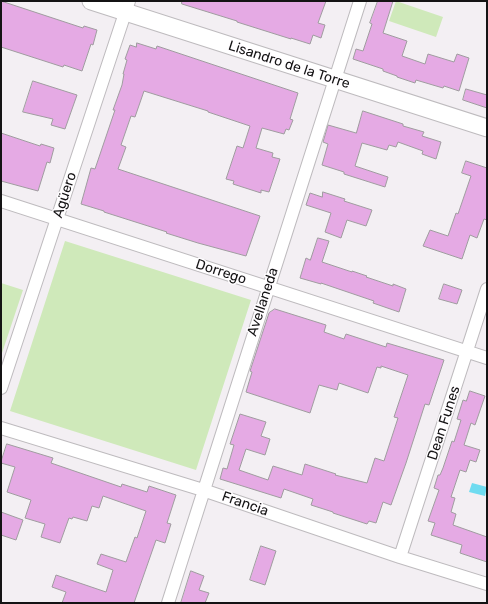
<!DOCTYPE html>
<html>
<head>
<meta charset="utf-8">
<style>
  body { margin:0 }
  #map { position:relative; width:488px; height:604px; overflow:hidden; background:#f3eff3; font-family:Rubik,sans-serif }
  canvas { display:block }
  .frame { position:absolute; inset:0; border:2px solid #141314; pointer-events:none }
</style>
</head>
<body>
<div id="map">
<canvas width="488" height="604"></canvas>
<div class="frame"></div>
</div>
<script>
const context = document.querySelector('canvas').getContext('2d');
context.lineJoin = 'round';
function paint(path, color) { context.fillStyle = color; context.fill(path, 'evenodd'); }
function stroke(path, color, width, dash) { context.strokeStyle = color; context.lineWidth = width; context.lineCap = dash ? 'butt' : 'round'; context.setLineDash(dash || []); context.stroke(path); }
function write(font, color, halo, rows, align = 'center') {
  context.font = font + ' Rubik,sans-serif'; context.lineWidth = 3; context.setLineDash([]); context.textBaseline = 'middle'; context.strokeStyle = halo; context.fillStyle = color; for (const [text, x, y, turn = 0] of rows) {
    context.save(); context.translate(x, y); context.rotate((+turn || 0) * Math.PI / 180); context.textAlign = isNaN(turn) ? turn : align; if (halo) context.strokeText(text, 0, 0); context.fillText(text, 0, 0); context.restore();
  }
}
const green = new Path2D(`
  M396,1L443,17L436,37L389,21Z
  M65,241L251,300L196,470L10,411Z
  M1,283L23,290L1,356Z`);
const water = new Path2D(`
  M472,483L487,487L485,496L469,492Z`);
const building = new Path2D(`
  M1,1L83,28L84,26L97,30L93,45L91,44L82,71L64,65L63,67L1,47Z
  M182,1H326L318,23L325,25L321,38L313,35L310,44L291,38V39L237,22V21L182,4Z
  M378,1H393L383,33L407,41L402,56L425,64L428,54L454,62L457,54L469,58L459,91L444,86L443,88L416,80L415,83L397,77V76L383,71V69L353,59L356,49L363,51L372,24L370,23Z
  M137,43L156,49L157,46L298,93L290,119L293,120L289,130L286,129L284,134L262,128L256,148L273,153L272,157L280,159L269,192L261,190V193L233,184L234,181L226,179L237,146L243,148L250,126L208,112V111L144,91L135,117L131,116L121,145L126,147L118,169L260,216L246,256L198,243L166,233L167,232L104,212V211L81,204L91,168L95,169L115,110H113L122,85L124,74H123L127,60L125,59L130,45L136,47Z
  M33,81L77,95L65,129L51,125L53,119L23,112Z
  M466,89L487,95V108L463,100Z
  M363,111L403,124V126L424,132L422,136L441,142L436,159L422,154L423,151L398,142L396,147L389,145L387,150L362,143L355,166L388,177L385,187L344,174V172L322,165L328,144L323,142L328,125L356,133Z
  M1,133L40,146L41,144L54,148L50,163L47,162L38,191L1,181Z
  M466,161L487,168V220L484,219L477,238L470,235L462,259L423,246L430,230L448,236L456,213L458,214L471,176L462,173Z
  M323,192L345,199L344,201L372,210L366,226L347,220L341,238L325,232L331,213L306,205L310,193L322,197Z
  M318,238L329,241L322,262L352,272V271L367,276L366,277L393,286V284L406,289L399,312L373,303L374,301L321,283V284L300,278L306,258L310,260Z
  M444,284L462,290L457,304L439,299Z
  M275,309L326,325L324,332L344,339L346,334L386,347L387,343L444,360L429,405L425,404L406,463L391,505L383,502L376,523L369,521L367,524L333,513V512L311,505L313,499L284,489L281,498L220,479L223,468L227,469L234,445L230,444L240,414L266,422L261,436L270,439L265,455L246,449L239,470L268,480L273,466L302,475L305,464L336,474L335,475L367,483L375,458L384,461L398,418L394,417L408,375L381,366V368L377,367L368,393L339,383L337,390L319,385L310,413L246,392L252,372L250,371L269,313Z
  M470,391L485,396L475,425L471,423L464,445L480,450L476,462L470,460L466,472L460,470L451,497L455,498L451,512L456,514L453,525L487,537V562L460,553L462,545L431,535L435,523L428,521L439,490L434,488L438,475H440L443,468L452,441L454,442L461,420L457,419L463,400L466,401Z
  M7,444L53,458L51,463L121,487L122,484L147,492L149,486L176,495L167,523L171,524L165,543L156,540L134,603H62L66,592L52,587L56,575L106,592L113,570L97,564L101,554L126,562L135,537L137,538L146,511L103,496L99,508L92,506L87,521L73,517L72,519L69,518L60,543L41,537L45,524L25,518L31,500L7,492L15,467L1,463Z
  M1,512L23,520L16,540L1,535Z
  M261,546L276,551L265,585L250,580Z
  M191,571L204,576L199,590L209,593L205,603H181Z`);
const minor = new Path2D(`
  M1,201L487,358
  M1,388L129,1
  M1,428L203,490L400,557L487,584
  M400,557L487,289
  M168,603L360,1`);
const secondary = new Path2D(`
  M91,1L487,128`);
const streetNames = [
  ["Lisandro de la Torre",289,65,18],
  ["Agüero",65,195,-72],
  ["Dorrego",221,272,18],
  ["Avellaneda",263,302,-72],
  ["Dean Funes",444,423,-72],
  ["Francia",245,504,19]
];
paint(green, '#cfe9ba');
paint(water, '#6fdbf0');
paint(building, '#e5aae4');
stroke(building, '#9f9c9f', 1);
stroke(minor, '#bebbbe', 14);
stroke(secondary, '#bebbbe', 19);
stroke(minor, '#fff', 12);
stroke(secondary, '#fff', 17);
write('14px', '#141314', '#fffdff', streetNames);
</script>
</body>
</html>
